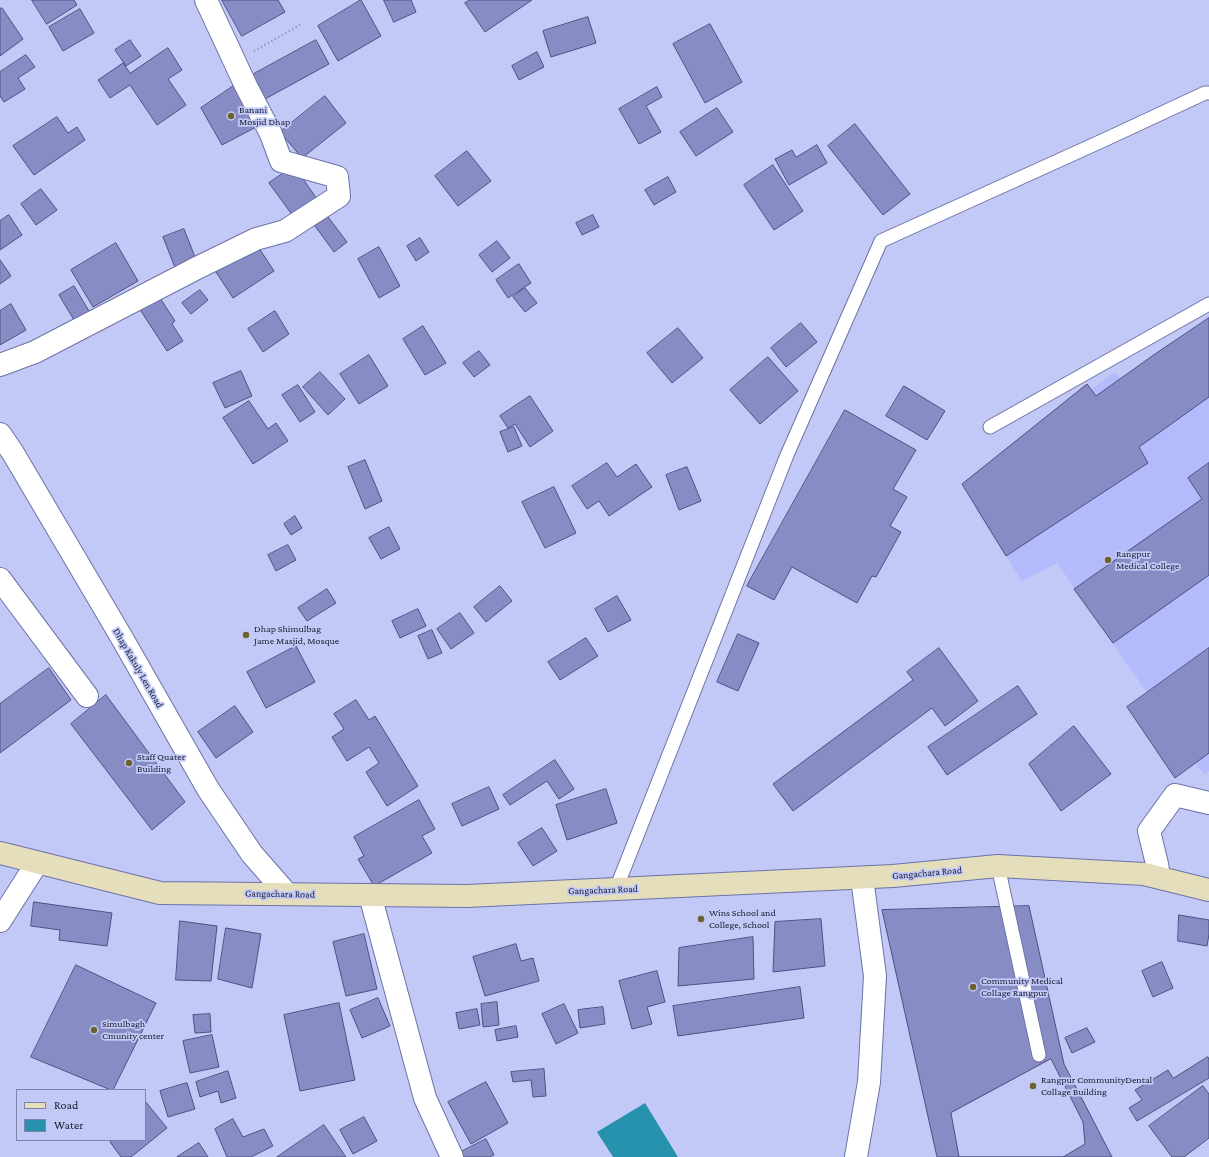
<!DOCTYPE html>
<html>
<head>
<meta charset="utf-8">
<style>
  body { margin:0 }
  #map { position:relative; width:1209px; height:1157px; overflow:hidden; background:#c2c9f7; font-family:"Crimson Pro",serif }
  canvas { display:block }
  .legend { position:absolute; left:16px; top:1089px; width:130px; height:52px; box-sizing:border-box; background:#c2c9f7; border:1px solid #7e83a7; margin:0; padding:5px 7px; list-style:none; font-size:12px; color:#191b30 }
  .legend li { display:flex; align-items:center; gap:8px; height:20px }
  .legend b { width:20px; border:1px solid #7e83a7 }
</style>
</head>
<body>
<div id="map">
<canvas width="1209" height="1157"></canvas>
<ul class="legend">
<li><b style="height:5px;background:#e4debc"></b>Road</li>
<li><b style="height:11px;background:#2692ad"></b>Water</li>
</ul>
</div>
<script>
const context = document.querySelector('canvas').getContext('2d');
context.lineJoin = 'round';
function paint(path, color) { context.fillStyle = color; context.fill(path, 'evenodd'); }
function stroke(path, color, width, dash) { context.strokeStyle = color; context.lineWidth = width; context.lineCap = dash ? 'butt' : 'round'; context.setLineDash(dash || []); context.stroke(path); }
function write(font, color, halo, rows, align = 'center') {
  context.font = font + ' "Crimson Pro",serif'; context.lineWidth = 3.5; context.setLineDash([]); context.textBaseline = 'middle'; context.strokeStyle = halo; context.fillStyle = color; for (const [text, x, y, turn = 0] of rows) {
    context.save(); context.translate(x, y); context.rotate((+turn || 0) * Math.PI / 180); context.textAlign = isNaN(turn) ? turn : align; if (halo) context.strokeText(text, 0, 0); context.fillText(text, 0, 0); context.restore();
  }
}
const built = new Path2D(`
  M1209,338V771L1204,775L1057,563L1022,581L975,508L995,492L980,470L1115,372L1129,391Z`);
const water = new Path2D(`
  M645,1103L678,1157H613L597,1132Z`);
const building = new Path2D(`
  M32,0H74L77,5L47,24Z
  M222,0H278L285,12L242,36Z
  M361,0L381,36L338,61L318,26Z
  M384,0H411L416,12L394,22Z
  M470,0H532L485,32L465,3Z
  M2,8L23,39L0,56V9Z
  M80,9L94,33L63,51L49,27Z
  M588,17L596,43L551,57L543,31Z
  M710,24L742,82L705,103L673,44Z
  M130,40L141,56L126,66L115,50Z
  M316,40L329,64L265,99L252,75Z
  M168,48L182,70L168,79L186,105L157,125L130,85L110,98L98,80L123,63L130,73Z
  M537,52L544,67L519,80L512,66Z
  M26,55L35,67L18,78L25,89L4,102L0,96V72Z
  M238,83L260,125L222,145L201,108Z
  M657,87L662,97L646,106L661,132L639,144L619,109Z
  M325,96L346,123L302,158L280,132Z
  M717,108L733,132L696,156L680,132Z
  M57,117L68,133L77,127L85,140L34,175L13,146Z
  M855,124L910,194L883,215L828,146Z
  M817,145L827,163L789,185L775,159L792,150L796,157Z
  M467,151L491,181L458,206L435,176Z
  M773,165L803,211L774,230L744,185Z
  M294,166L317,199L293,216L269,183Z
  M668,177L676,192L654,205L645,190Z
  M41,189L57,210L36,225L21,204Z
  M9,215L22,235L0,250V221Z
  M593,215L599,227L582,235L576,223Z
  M328,217L347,242L334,252L315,226Z
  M184,229L197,262L176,270L163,237Z
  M420,238L429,252L416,261L407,246Z
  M497,241L510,258L492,272L479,255Z
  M255,242L274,271L233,298L214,269Z
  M116,243L138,281L93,307L71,270Z
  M379,247L400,286L379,298L358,259Z
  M0,260L11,276L0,284Z
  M519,264L531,283L508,298L496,280Z
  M74,286L92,316L77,325L59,295Z
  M525,288L537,303L525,312L513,297Z
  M200,290L208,300L191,314L182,303Z
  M156,292L175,321L172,324L183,341L167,351L137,305Z
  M11,304L26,330L0,345V311Z
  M275,311L289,334L263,352L248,329Z
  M1209,318V397L1139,447L1148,463L1006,556L962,484L1087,384L1096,396L1155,354Z
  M801,323L817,342L786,367L771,348Z
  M423,326L446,363L425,375L403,339Z
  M678,328L703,358L672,383L647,353Z
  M479,351L490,365L474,377L463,363Z
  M369,355L388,386L359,404L340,374Z
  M768,357L798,391L760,424L730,390Z
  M241,371L252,396L225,408L213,383Z
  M320,372L345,399L328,415L303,387Z
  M298,385L315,412L300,422L282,395Z
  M904,386L945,411L927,440L886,416Z
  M530,396L553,431L530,447L515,424L508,428L500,416Z
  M249,401L268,429L276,423L288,441L253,464L223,418Z
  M845,410L916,450L893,489L907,497L890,526L901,532L876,577L872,576L857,603L792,567L774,600L747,586Z
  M514,427L522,446L508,452L500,432Z
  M365,460L382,501L365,509L348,467Z
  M607,463L617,477L636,464L652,487L609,516L599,501L587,509L572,486Z
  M1209,463V575L1113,643L1074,589L1202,499L1188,478Z
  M687,467L701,501L679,510L666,475Z
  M554,487L576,533L545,548L522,502Z
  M295,516L302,528L291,535L284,524Z
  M389,527L400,549L381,559L369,538Z
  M288,545L296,560L276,571L268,555Z
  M500,586L512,601L486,622L474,607Z
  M327,589L336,603L307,621L298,608Z
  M617,596L631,620L608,632L595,609Z
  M418,609L426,626L400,638L392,621Z
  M460,613L474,633L451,649L437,629Z
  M432,630L442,653L428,659L418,636Z
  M738,634L759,643L738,691L717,682Z
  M586,638L598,656L560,680L548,662Z
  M296,646L315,682L266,708L247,672Z
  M939,648L978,701L945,726L932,708L793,811L773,784L913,680L907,672Z
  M1209,648V753L1175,778L1127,707Z
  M49,668L71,700L0,753V704Z
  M1018,686L1037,714L947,775L928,747Z
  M106,695L185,802L152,830L71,724Z
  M356,700L369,720L375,716L418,786L387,806L366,772L379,763L369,747L347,761L332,737L344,729L334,714Z
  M235,706L253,732L216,758L198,732Z
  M1074,726L1111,774L1061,811L1029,764Z
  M555,760L574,789L559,799L547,781L510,805L503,795Z
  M489,787L499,809L462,826L452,804Z
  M606,789L617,823L567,840L556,805Z
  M419,800L435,829L422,836L432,853L374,886L358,859L364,856L354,837Z
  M542,828L557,851L533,866L518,843Z
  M34,902L112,913L107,946L59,940L60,930L31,926Z
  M1029,906L1064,1064L1112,1157H937L882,910Z
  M1179,915L1209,920V934L1207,946L1178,941Z
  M821,919L825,966L773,972L775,922Z
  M180,921L217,926L211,981L176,980Z
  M226,928L261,934L252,988L218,979Z
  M364,934L377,989L346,996L333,942Z
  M753,937L754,979L678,986L679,948Z
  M516,944L521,961L533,958L539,981L485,996L473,957Z
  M1162,962L1173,988L1153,997L1142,971Z
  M76,965L156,1003L113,1090H111L31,1057Z
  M657,971L665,1002L647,1007L652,1024L632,1029L619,981Z
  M800,987L804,1018L678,1036L673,1006Z
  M378,998L390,1026L362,1038L350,1010Z
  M497,1002L499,1025L483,1027L481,1004Z
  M339,1003L355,1080L300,1091L284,1015Z
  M564,1004L578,1033L556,1044L542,1014Z
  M603,1007L605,1024L580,1028L578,1010Z
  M477,1009L480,1025L459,1029L456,1013Z
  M210,1014L211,1032L195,1033L193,1015Z
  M516,1026L518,1037L497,1041L495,1030Z
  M1087,1028L1095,1042L1072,1053L1065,1038Z
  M212,1035L219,1067L190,1073L183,1041Z
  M1208,1057L1209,1060V1078L1137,1121L1129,1108L1142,1100L1135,1090L1168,1070L1173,1078Z
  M1051,1059L1083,1122L1085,1144L1063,1157H959L951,1113Z
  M544,1069L546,1096L533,1097L531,1080L513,1082L511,1072Z
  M228,1071L236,1098L221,1103L218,1091L200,1097L196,1082Z
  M486,1082L508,1123L471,1144L448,1102Z
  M187,1083L195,1109L168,1117L160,1091Z
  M1203,1086L1209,1094V1138L1184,1157H1172L1149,1126Z
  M145,1101L167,1128L131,1157H121L110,1142L112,1140H145Z
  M364,1117L377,1141L353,1154L340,1130Z
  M233,1119L243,1137L264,1129L273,1146L251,1157H227L215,1129Z
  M324,1125L346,1157H277Z
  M486,1139L494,1155L489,1157H459L457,1154Z
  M199,1143L208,1157H177Z`);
const path = new Path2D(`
  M254,51L300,25`);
const lane = new Path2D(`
  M990,427L1209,304
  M998,866L1039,1055
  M616,889L787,455L881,241L1104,140L1205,93H1209`);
const street = new Path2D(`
  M0,365L35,352L197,268L256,239L285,231L339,196L337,177L281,161L271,134L246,86L206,0
  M0,434L13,453L122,638L208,789L252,854L287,894
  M0,579L87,696
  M1159,877L1157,864L1149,831L1175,795L1209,803
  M370,895L425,1098L452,1157
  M0,921L37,863
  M856,1157L869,1082L875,976L862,878`);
const secondary = new Path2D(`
  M0,853L160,893L467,896L893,876L998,866L1144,874L1209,890`);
const markers = [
  [231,116,4,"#6c622e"],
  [1108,560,4,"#6c622e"],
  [246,635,4,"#6c622e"],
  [129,763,4,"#6c622e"],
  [701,919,4,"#6c622e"],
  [973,987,4,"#6c622e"],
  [94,1030,4,"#6c622e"],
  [1033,1086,4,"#6c622e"]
];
const poiNames = [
  ["Banani",239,110],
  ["Mosjid Dhap",239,122],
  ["Rangpur",1116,554],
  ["Medical College",1116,566],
  ["Dhap Shimulbag",254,629],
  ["Jame Masjid, Mosque",254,641],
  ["Staff Quater",137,757],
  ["Building",137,769],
  ["Wins School and",709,913],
  ["College, School",709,925],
  ["Community Medical",981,981],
  ["Collage Rangpur",981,993],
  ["Simulbagh",102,1024],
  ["Cmunity center",102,1036],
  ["Rangpur CommunityDental",1041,1080],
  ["Collage Building",1041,1092]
];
const streetNames = [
  ["Dhap Kakuly Len Road",138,668,60],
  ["Gangachara Road",927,873,-5],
  ["Gangachara Road",603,890,-2],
  ["Gangachara Road",280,894,1]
];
paint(built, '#b3bbfc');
paint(water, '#2692ad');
paint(building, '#878dc4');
stroke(building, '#4c5082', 1);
stroke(lane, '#6c72a7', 15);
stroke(street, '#6c72a7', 24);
stroke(secondary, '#6c72a7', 24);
stroke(path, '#8287ac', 2.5, [1, 3]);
stroke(lane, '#fff', 13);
stroke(street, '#fff', 22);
stroke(secondary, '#e4debc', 22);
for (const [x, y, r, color] of markers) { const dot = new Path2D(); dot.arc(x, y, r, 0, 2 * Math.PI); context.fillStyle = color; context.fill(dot); stroke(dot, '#c2c9f7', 1.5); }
write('10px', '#191b30', '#c2c9f7', poiNames, 'left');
write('10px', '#191b30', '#c2c9f7', streetNames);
</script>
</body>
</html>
